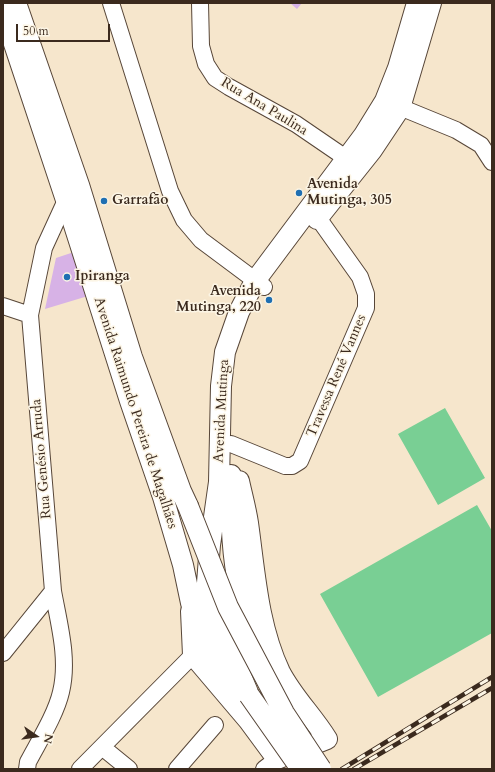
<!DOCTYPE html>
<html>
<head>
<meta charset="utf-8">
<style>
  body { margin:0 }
  #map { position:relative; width:495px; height:772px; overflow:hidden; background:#f6e6cc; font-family:Cardo,serif }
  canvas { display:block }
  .frame { position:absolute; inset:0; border:4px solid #3b2a1e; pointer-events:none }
  .north { position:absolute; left:16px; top:716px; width:40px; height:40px; -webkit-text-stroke:3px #fcf5e5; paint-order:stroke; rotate:103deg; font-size:11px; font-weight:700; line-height:16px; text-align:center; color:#3b2a1e }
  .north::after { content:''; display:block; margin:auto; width:14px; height:18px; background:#3b2a1e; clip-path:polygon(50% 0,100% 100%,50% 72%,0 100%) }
  .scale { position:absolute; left:16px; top:24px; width:94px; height:18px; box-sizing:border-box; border:2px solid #3b2a1e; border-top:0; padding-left:5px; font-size:12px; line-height:14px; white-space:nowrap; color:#3b2a1e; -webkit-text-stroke:3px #fcf5e5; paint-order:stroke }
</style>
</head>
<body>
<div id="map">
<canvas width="495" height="772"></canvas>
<div class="frame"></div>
<div class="north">N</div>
<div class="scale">50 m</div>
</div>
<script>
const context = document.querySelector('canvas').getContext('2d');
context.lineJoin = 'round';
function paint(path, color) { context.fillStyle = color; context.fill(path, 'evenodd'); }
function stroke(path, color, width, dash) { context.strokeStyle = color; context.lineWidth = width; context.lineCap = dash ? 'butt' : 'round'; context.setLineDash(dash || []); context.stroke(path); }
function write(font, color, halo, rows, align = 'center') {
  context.font = font + ' Cardo,serif'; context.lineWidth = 3; context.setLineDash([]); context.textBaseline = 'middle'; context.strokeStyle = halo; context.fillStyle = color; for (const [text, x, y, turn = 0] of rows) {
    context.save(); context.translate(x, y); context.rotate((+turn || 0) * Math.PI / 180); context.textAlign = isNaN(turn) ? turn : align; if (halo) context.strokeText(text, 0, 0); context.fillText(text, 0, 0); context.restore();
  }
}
const green = new Path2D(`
  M445,408L485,478L438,505L398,434Z
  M477,505L492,531V633L378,697L320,594Z`);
const building = new Path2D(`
  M290,3H302L297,9Z
  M74,252L88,296L45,309L56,258Z`);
const minor = new Path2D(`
  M111,3L170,191L184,220L201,240L264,287
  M200,3L201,46L206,64L215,78L229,87L296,124L356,165
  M390,103L456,130L481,145L492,162
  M3,306L30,315
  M231,444L285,466H292L300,461L366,308V294L360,277L311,208
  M3,653L53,591L30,315L44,248L66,200L70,196
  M102,747L129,769
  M27,769L28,762C39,741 56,714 61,692C69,659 59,624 53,591
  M80,769L193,655
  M177,769L215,725
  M264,769L277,759`);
const major = new Path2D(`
  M16,3L79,185L132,357L181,491L188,506
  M3,11L66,200L130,401L163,497L183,565L191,603L210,644L220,661L237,681
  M317,219L372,150L400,108L431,3
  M231,475C231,509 231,544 237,577C241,601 247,624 252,647
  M191,611L193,655L249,721L277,759L327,739C312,715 293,697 280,672C258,626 255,573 248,523C246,509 242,495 239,481
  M249,695L209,600L207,583L210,545L219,482L221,386L225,352L239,312L255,281L364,135L385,101L398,68L417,3`);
const rail = new Path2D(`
  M342,769L492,677
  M354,769L492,688`);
const majorBridge = new Path2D(`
  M188,506L228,607L284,713L321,769
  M249,695L301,769`);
const markers = [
  [299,193,4,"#1f6fb2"],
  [104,201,4,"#1f6fb2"],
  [67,277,4,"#1f6fb2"],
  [269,300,4,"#1f6fb2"]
];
const streetNames = [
  ["Rua Ana Paulina",264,107,31],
  ["Travessa René Vannes",337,376,-67],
  ["Avenida Mutinga",222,411,-87],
  ["Avenida Raimundo Pereira de Magalhães",135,413,72],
  ["Rua Genésio Arruda",42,459,-95]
];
const poiNames = [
  ["Avenida",307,185],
  ["Mutinga, 305",307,201],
  ["Garrafão",112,201],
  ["Ipiranga",75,277],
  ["Avenida",261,292,"right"],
  ["Mutinga, 220",261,308,"right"]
];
paint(green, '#79cf94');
paint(building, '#d7b2e6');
stroke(minor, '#574638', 18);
stroke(major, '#574638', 22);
stroke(minor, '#fff', 16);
stroke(major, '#fff', 20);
stroke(rail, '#3b2a1e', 4.5);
stroke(rail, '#fcf5e5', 3, [9]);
stroke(majorBridge, '#574638', 22, []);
stroke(majorBridge, '#fff', 20);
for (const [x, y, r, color] of markers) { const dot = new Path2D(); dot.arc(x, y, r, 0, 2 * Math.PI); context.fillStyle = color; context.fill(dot); stroke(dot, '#fcf5e5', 1.5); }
write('14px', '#3b2a1e', '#fcf5e5', streetNames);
write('bold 14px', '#3b2a1e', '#fcf5e5', poiNames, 'left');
</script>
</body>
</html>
